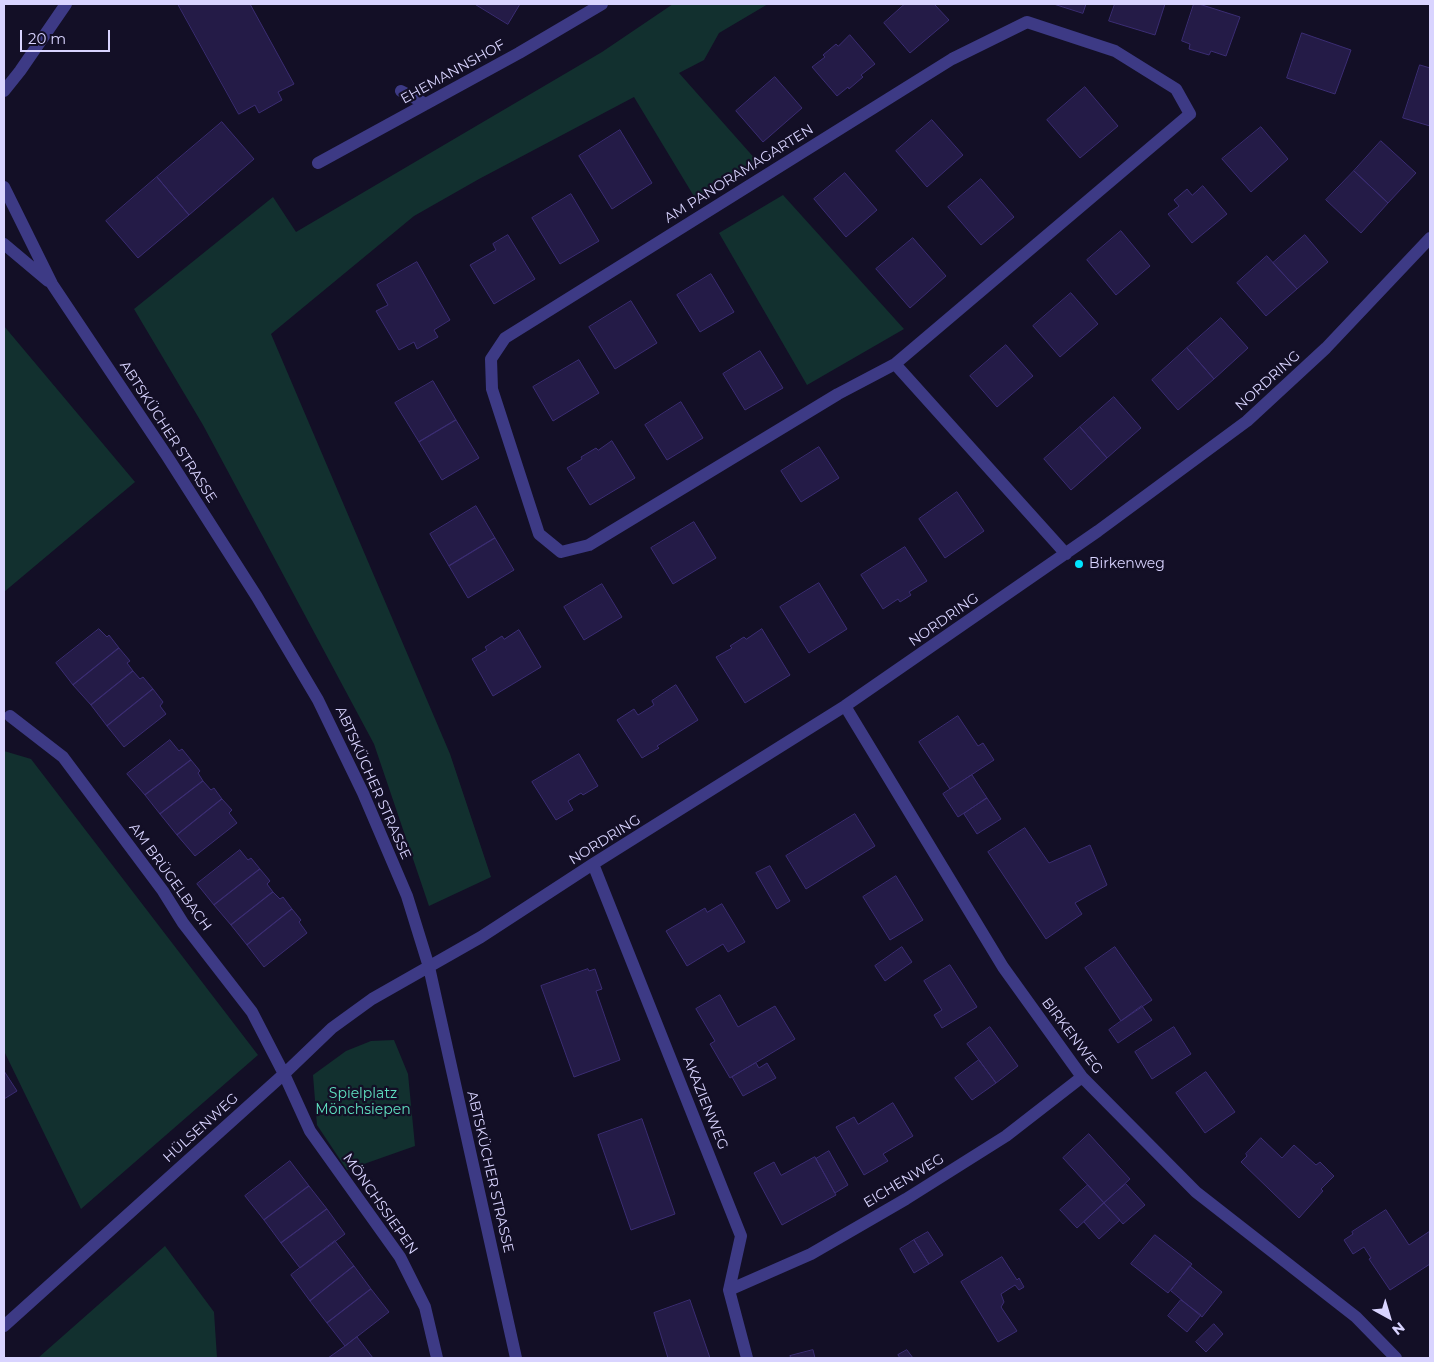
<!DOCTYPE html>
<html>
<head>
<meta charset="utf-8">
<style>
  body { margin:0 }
  #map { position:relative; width:1434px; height:1362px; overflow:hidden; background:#130f26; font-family:Montserrat,sans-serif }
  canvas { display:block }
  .frame { position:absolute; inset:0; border:5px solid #d9d4ff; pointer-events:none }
  .north { position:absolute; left:1364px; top:1292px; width:50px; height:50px; -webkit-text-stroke:4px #130f26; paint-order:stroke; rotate:141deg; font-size:14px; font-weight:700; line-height:20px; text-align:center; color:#d9d4ff }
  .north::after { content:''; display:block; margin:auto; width:18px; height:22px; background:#d9d4ff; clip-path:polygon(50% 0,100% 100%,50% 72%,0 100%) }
  .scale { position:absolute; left:20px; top:30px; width:90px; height:22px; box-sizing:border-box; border:2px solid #d9d4ff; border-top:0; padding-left:6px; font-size:15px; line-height:18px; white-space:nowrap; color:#d9d4ff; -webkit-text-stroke:4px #130f26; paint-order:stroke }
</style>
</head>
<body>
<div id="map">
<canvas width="1434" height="1362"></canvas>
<div class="frame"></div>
<div class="north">N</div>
<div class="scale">20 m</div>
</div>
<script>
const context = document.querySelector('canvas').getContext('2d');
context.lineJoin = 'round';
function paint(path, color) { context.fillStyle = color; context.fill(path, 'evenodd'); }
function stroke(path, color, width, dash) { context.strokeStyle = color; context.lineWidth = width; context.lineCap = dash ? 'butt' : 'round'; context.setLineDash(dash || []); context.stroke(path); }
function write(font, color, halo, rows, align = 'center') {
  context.font = font + ' Montserrat,sans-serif'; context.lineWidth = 4.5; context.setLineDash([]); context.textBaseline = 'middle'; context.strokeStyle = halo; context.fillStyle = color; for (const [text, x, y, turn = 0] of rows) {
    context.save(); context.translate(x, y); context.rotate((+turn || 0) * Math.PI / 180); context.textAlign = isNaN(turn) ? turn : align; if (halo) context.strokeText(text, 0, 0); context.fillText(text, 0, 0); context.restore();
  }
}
const green = new Path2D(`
  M673,4H768L719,33L704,60L679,73L757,161L695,198L634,97L479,179L414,216L271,334L450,754L491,877L429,906L374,744L203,425L134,309L273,197L296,232L602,52Z
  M783,195L904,329L807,385L719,233Z
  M4,326L135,482L4,592Z
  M4,751L31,759L258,1055L81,1209L4,1051Z
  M394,1040L408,1074L415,1146L347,1170L317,1125L313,1075L346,1051L371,1041Z
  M165,1246L214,1312L217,1358H38Z`);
const building = new Path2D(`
  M178,4H250L294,84L278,92L282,100L259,113L255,105L239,114Z
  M475,4H520L508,24Z
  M905,4H934L949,20L910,53L884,23Z
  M1054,4H1086L1083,13Z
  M1115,4H1165L1155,35L1109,21Z
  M1194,4H1199L1240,17L1226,56L1211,51L1209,55L1189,49L1190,44L1182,41Z
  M1302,33L1351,50L1335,94L1287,78Z
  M850,35L875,64L861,75L863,77L849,89L848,87L837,96L812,67L825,57L823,55L836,44L838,46Z
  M1420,65L1430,68V126L1403,118Z
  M775,77L802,108L763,142L736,111Z
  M1085,87L1118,126L1080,158L1047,120Z
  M932,120L963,155L927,187L896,151Z
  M222,122L254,159L189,215L157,177Z
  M1261,127L1288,159L1251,192L1222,159Z
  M620,130L652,183L612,209L579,156Z
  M1381,141L1416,173L1388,203L1354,171Z
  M1354,171L1388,203L1361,233L1326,200Z
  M845,173L877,210L846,237L814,199Z
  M157,177L189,215L138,258L106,221Z
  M981,179L1014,217L981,245L948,207Z
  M1203,186L1227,214L1192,243L1168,214L1179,206L1174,200L1187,189L1192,195Z
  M571,194L599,241L560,264L532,218Z
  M1121,231L1150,266L1116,295L1087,260Z
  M508,235L535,279L494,304L470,265L496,250L493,244Z
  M1305,235L1328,262L1297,289L1273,263Z
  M913,238L946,276L910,308L876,269Z
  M1267,256L1297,289L1266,316L1237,283Z
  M417,262L450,320L434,330L438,337L417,349L414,342L399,350L376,311L388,305L377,285Z
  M711,274L734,312L700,332L677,295Z
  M1071,293L1098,324L1060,357L1033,326Z
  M631,301L657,343L615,369L589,327Z
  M1221,318L1248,348L1214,379L1187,348Z
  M1006,345L1033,376L997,407L970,376Z
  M1187,348L1214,379L1178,410L1152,380Z
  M760,351L783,388L745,410L723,374Z
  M579,360L599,393L553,421L533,387Z
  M433,381L456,420L419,442L395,403Z
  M1114,397L1141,428L1107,458L1080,427Z
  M681,402L703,438L667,460L645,425Z
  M456,420L479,458L442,480L419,442Z
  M1080,427L1107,458L1071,490L1044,459Z
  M612,441L635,478L590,505L567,468L582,459L581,457L596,448L598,450Z
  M819,447L839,478L801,502L781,471Z
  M957,492L984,531L945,558L919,519Z
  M476,506L495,538L449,566L430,534Z
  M694,522L716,558L673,584L651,548Z
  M495,538L514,570L468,598L449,566Z
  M905,547L927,581L909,592L911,595L900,602L898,599L883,609L861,575Z
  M819,583L847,629L809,653L780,607Z
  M602,584L622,617L584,640L564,607Z
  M99,629L107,637L109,635L119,648L73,685L56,663Z
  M762,629L790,675L745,703L716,657L732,648L730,646L744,637L746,639Z
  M519,630L541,667L493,696L472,659L487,650L485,647L502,636L504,639Z
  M119,648L130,661L127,663L133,671L91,705L73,685Z
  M133,671L140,679L143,677L153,689L107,726L91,705Z
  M676,685L698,720L657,746L659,748L642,758L617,720L634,709L638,715L654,705L652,701Z
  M153,689L163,702L160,706L166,714L124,747L107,726Z
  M958,716L978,746L983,743L994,760L950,789L919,742Z
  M170,740L179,751L182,749L191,760L145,795L127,774Z
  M579,754L598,786L583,795L581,793L568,801L573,810L556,820L532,782Z
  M191,760L200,771L198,773L203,781L160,814L145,795Z
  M972,775L987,798L958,817L943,794Z
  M203,781L211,790L214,788L222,799L177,835L160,814Z
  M987,798L1001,819L977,834L964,814Z
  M222,799L232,810L229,813L237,823L195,856L177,835Z
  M855,814L875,846L806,889L786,856Z
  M1025,828L1049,863L1090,845L1107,885L1075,903L1082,914L1046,939L988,852Z
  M240,850L248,860L251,858L260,869L214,905L197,884Z
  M770,866L790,901L777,909L756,873Z
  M260,869L270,881L267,884L273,892L231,925L214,905Z
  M896,876L923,920L890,940L863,897Z
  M273,892L280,899L283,897L292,909L247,945L231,925Z
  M722,904L745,942L728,952L723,944L687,966L666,931L705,908L707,912Z
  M292,909L301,920L299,922L307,933L264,967L247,945Z
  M902,947L912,962L885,981L875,966Z
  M1115,947L1152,1000L1121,1021L1085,968Z
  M950,965L977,1007L942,1028L934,1015L942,1010L924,981Z
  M588,969L589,971L595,969L602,989L596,991L620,1060L574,1077L541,986Z
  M720,995L738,1027L775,1006L795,1039L730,1078L710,1044L715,1041L696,1009Z
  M1142,1006L1152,1020L1118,1043L1109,1030Z
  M990,1027L1018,1066L996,1083L967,1044Z
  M1174,1027L1191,1054L1152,1079L1135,1052Z
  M979,1060L996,1083L972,1100L955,1078Z
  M756,1063L759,1068L767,1063L776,1078L743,1096L732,1077Z
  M4,1071L17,1091L4,1099Z
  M1206,1072L1235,1112L1205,1133L1176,1093Z
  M893,1103L913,1136L883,1154L888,1161L864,1175L836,1127L854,1117L858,1124Z
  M642,1119L675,1214L631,1230L598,1135Z
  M1089,1134L1130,1179L1104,1203L1063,1158Z
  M1261,1138L1282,1158L1294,1145L1316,1165L1320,1162L1334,1176L1321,1189L1323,1191L1299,1218L1241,1162L1247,1156L1246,1154Z
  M829,1151L848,1185L835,1193L816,1159Z
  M815,1157L836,1195L782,1225L754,1173L774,1162L781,1175Z
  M290,1161L309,1186L264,1220L245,1196Z
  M1126,1184L1145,1205L1123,1224L1104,1203Z
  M1088,1185L1104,1203L1077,1228L1060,1210Z
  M309,1186L327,1209L281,1243L264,1220Z
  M1104,1203L1120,1220L1099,1239L1084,1222Z
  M327,1209L345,1234L300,1268L281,1243Z
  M1386,1210L1409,1245L1430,1231V1264L1390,1290L1369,1259L1371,1258L1364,1247L1353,1254L1344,1240L1353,1234L1352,1232Z
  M928,1232L943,1255L929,1264L914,1240Z
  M1155,1235L1192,1264L1168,1293L1131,1264Z
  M914,1240L929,1264L914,1273L900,1249Z
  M335,1241L354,1266L310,1301L291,1275Z
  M1002,1257L1017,1280L1019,1278L1024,1287L1019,1290L1015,1285L1001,1294L1004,1302L1001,1307L1017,1331L998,1342L961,1282Z
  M354,1266L371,1289L327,1323L310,1301Z
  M1190,1266L1222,1292L1202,1317L1171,1291Z
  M371,1289L389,1312L345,1346L327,1323Z
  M690,1300L710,1358H668L654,1313Z
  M1181,1300L1201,1315L1187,1332L1168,1316Z
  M1214,1324L1223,1334L1206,1352L1196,1342Z
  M357,1337L373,1358H328L345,1346Z
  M813,1350L815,1358H791L790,1356Z
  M907,1350L913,1358H900L898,1355Z`);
const minor = new Path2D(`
  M4,91L20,71L66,4
  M401,91L426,104
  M318,163L519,53L602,4
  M4,187L52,284L167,456L257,597L318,700L363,793L407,896L429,967L516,1358
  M4,244L48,281
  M895,364L1190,114L1176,89L1115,51L1027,22L952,59L505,338L491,359L492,389L539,534L561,552L589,545L838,394L895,364L1066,554
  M845,706L1003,967L1082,1077L1196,1192L1356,1317L1396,1358
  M10,716L63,757L163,891L183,923L252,1012L284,1074L310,1131L400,1257L425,1307L437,1358
  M593,864L741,1236L729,1290L747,1358
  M729,1290L811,1254L906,1199L1006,1136L1082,1077
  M4,1326L284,1074L332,1028L372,999L481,937L593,864L845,706L1098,531L1247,421L1326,348L1430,238`);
const markers = [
  [1079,564,5,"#00e5ff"]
];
const streetNames = [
  ["EHEMANNSHOF",453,72,-29],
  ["AM PANORAMAGARTEN",739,174,-32],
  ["NORDRING",1268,381,-42],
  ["ABTSKÜCHER STRASSE",168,432,57],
  ["NORDRING",944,620,-35],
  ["ABTSKÜCHER STRASSE",373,783,66],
  ["NORDRING",605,840,-32],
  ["AM BRÜGELBACH",170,877,54],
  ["BIRKENWEG",1072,1036,53],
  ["AKAZIENWEG",705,1103,68],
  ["HÜLSENWEG",201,1128,-42],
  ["ABTSKÜCHER STRASSE",490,1172,77],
  ["EICHENWEG",904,1181,-31],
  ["MÖNCHSSIEPEN",380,1204,55]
];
const poiNames = [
  ["Birkenweg",1089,564]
];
const parkNames = [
  ["Spielplatz",363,1094],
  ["Mönchsiepen",363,1110]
];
paint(green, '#12302f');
paint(building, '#241b47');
stroke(building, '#3b2d73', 1);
stroke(minor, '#3d3a85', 12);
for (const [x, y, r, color] of markers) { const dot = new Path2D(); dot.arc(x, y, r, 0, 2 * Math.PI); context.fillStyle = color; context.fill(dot); stroke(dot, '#130f26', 2); }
write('14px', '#d9d4ff', '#130f26', streetNames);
write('14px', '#d9d4ff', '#130f26', poiNames, 'left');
write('14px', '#5fe0c0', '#130f26', parkNames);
</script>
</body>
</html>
